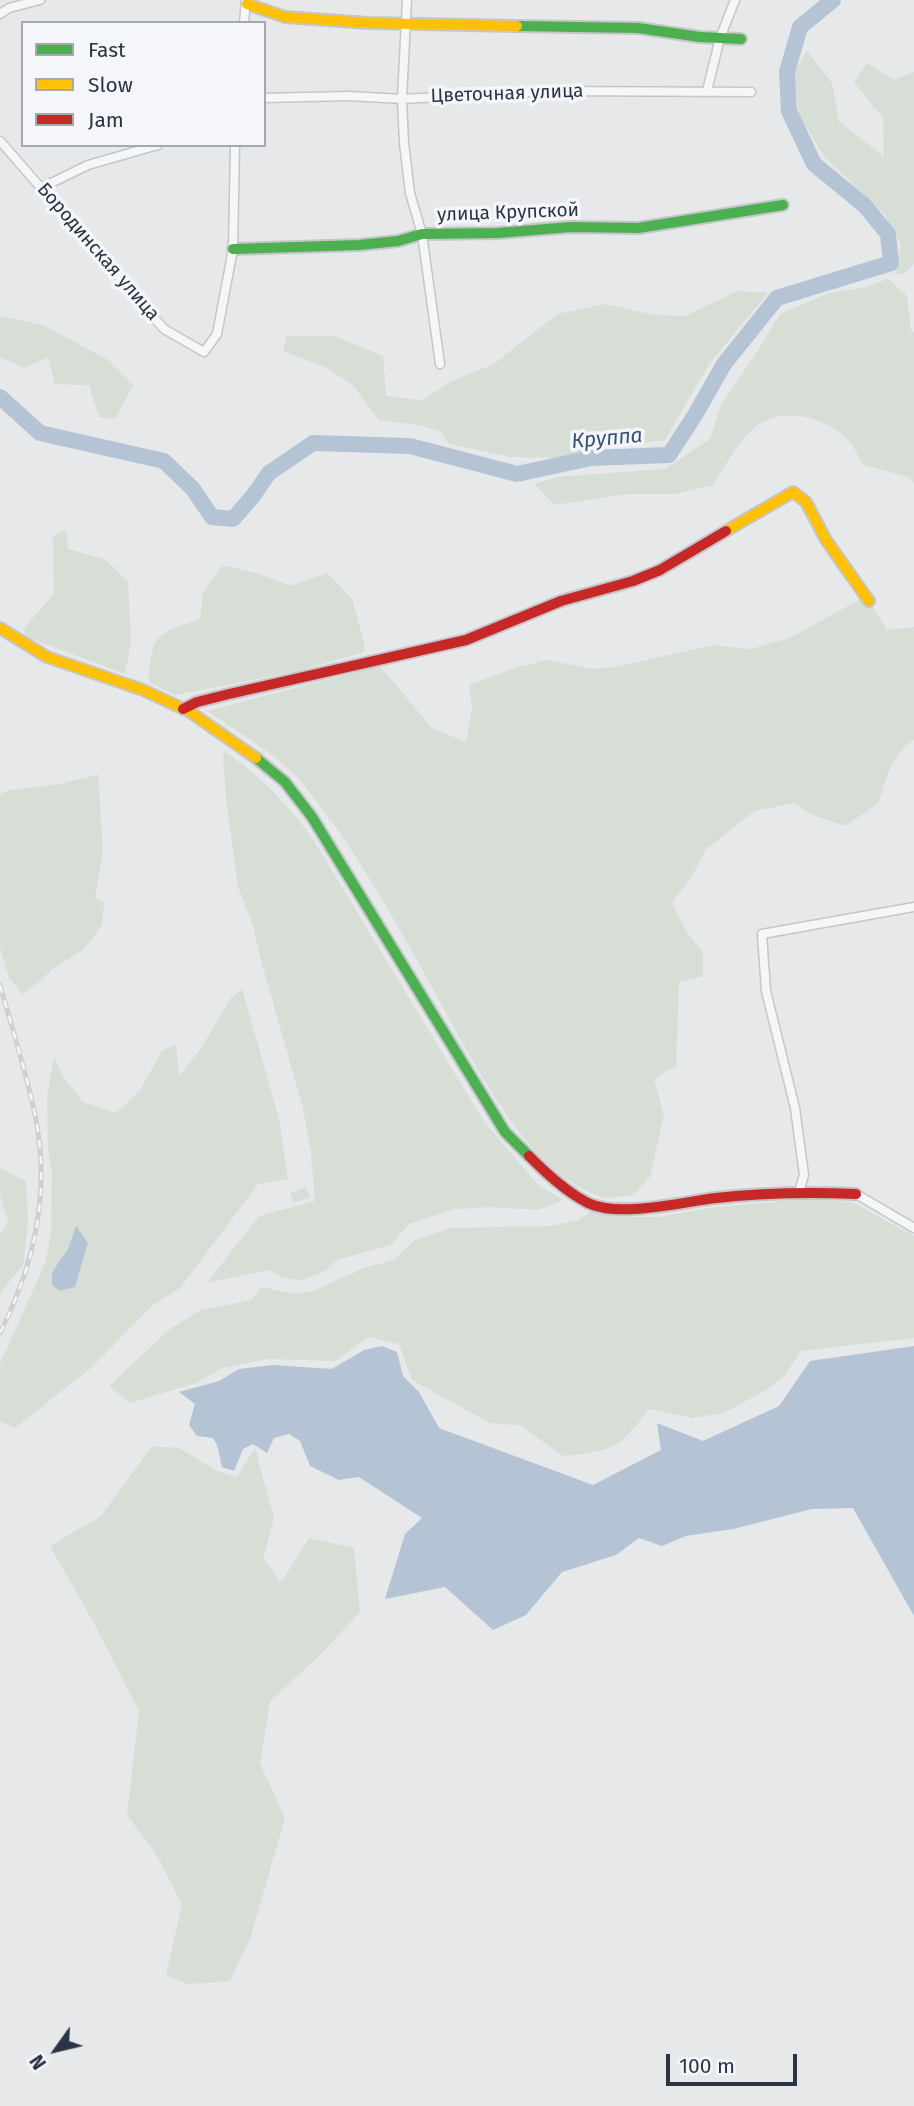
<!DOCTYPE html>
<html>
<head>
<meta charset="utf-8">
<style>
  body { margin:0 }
  #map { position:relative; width:914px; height:2106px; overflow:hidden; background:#e6e8ea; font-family:"Fira Sans",sans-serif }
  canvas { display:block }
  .legend { position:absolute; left:21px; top:21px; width:245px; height:126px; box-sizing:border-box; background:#f4f6f9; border:2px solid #a4a8b1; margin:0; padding:9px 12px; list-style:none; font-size:21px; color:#2b3445 }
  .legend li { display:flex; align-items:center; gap:14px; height:35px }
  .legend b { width:35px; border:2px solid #a4a8b1 }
  .north { position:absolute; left:21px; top:2015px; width:70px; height:70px; -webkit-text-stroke:5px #f4f6f9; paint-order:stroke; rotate:236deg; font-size:19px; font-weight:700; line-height:28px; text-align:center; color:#2b3445 }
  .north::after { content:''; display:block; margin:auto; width:24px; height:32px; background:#2b3445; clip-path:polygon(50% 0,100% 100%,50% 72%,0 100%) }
  .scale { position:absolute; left:666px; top:2054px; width:131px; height:32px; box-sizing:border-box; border:4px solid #2b3445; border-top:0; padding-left:9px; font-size:21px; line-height:24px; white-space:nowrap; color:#2b3445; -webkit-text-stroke:5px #f4f6f9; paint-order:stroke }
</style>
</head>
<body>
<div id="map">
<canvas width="914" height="2106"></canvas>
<ul class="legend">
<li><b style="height:9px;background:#4caf50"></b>Fast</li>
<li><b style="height:9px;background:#ffc107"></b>Slow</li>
<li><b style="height:9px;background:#c62828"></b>Jam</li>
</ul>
<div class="north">N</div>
<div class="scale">100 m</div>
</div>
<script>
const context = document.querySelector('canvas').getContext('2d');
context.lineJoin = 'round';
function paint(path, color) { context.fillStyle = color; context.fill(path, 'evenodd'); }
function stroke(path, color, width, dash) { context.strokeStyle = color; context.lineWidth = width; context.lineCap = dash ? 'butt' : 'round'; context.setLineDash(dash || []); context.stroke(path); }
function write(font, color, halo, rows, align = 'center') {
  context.font = font + ' "Fira Sans",sans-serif'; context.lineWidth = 7; context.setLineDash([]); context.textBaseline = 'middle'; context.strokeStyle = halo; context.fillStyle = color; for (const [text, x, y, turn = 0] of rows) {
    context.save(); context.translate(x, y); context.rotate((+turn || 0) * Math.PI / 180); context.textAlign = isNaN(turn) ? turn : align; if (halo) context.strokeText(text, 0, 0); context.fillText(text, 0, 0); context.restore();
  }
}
const green = new Path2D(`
  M807,51L832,83L839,121L884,157L883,118L854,82L867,63L894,80L914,72V264L904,274H895L901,243L884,214L823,155L798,113L795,70Z
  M888,279L907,296L911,331L914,332V483L909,477L863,465C859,458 855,448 849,441C829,419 792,408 764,421C744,431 725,466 713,485L675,494H626L554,505L535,484L557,477L665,469L710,439L721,405L757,352L780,314L829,293L862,288Z
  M737,291L768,293L709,364L665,440L601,448L558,458L511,457L449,444L440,431L418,425L379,420L352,384L323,366L283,351L287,336H334L383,356L386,396L422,400L454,380L494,364L557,314L605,304L655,315L686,316Z
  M0,316L43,325L108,360L133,385L115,419L99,417L89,385L55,384L48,357L25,368L0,357Z
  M66,530L68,549L104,559L128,581L131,642L125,674L24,636L25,627L54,594L53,536Z
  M223,565L259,574L291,586L327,573L352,599L365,646L364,652L298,671L175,695L149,682C151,634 156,634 200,619L203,592Z
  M866,596L887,630L914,627V740C892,753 885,780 879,803L845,826L810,814L794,803L755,811L706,849L692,876L672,903L686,931L703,953V976L679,982L676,1066L654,1079L664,1115L650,1177L633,1195C623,1196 610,1199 601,1197C592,1195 571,1182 564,1177C512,1140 465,1047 434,991C395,920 355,848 304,785C284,759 235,730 207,711L380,666L432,728L466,742L472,708L469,685L518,667L547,660L591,669L616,667L713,645L751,649L792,637Z
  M223,750C261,777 282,798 311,836L483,1120L539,1186L564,1200L537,1210L492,1207L455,1209L409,1224L391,1245L337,1260L325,1271L302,1280L283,1278L268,1270L207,1283L259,1216L315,1201L311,1153L303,1108L259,953L253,925L238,887L226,799Z
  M98,775L103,850L95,898L104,903L102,925L84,949L53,969L23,995L9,978L0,947V794L10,790L54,785Z
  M242,989L279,1119L288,1179L258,1184L180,1288L153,1305L91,1368L15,1428L0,1421V1364L46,1261L51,1232L52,1174L48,1149L47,1097L54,1057L62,1075L83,1102L116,1113L140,1090L162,1051L176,1045L179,1077L203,1045L230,999ZM76,1227L88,1243L75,1287L52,1272L68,1249Z
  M0,1167L26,1182L28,1222L23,1265L0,1293V1235L8,1222L0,1195Z
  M306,1187L310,1197L294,1203L290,1193Z
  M805,1199L852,1202L914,1236V1338L801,1351L784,1376L763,1392L723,1413L692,1418L649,1409C618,1450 614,1450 563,1456L520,1425L490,1423L412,1380L399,1344L369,1337L335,1361L268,1359L222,1368L196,1383L130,1403L109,1386L170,1329L201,1310L252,1300L261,1287L295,1294L316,1290L363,1268L394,1260L415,1240L450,1228L551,1226L579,1220L591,1211L626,1217H659L709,1208Z
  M152,1446L179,1448L219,1472L237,1477L255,1448L274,1518L263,1558L281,1583L309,1538L354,1548L360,1612L319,1656L270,1701L260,1764L285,1818L250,1939L230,1981L188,1984L166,1975L182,1904L156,1854L127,1815L139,1711L94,1623L50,1546L101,1516Z`);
const water = new Path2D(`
  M76,1226L88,1243L75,1287L60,1291L52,1285V1272L68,1249Z
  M382,1346L397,1352L403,1376L419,1392L439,1428L593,1485L661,1450L657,1423L703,1441L779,1406L810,1361L914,1346V1616L853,1508L812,1509L733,1529L686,1536L662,1546L639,1538L616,1555L562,1572L526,1615L493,1630L445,1587L385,1599L405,1534L422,1518L359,1477L339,1480L310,1466L300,1441L289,1434L274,1438L267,1453L253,1444L243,1449L234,1471L222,1467L217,1445L213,1438L197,1436L189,1425L195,1404L179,1392L219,1381L239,1369L273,1365L332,1369L364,1350Z`);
const river = new Path2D(`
  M0,397L40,433L164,461L193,489L212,517L233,519L253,496L269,473L313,443L410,446L517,474L591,458L669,455L695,415L724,364L777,298L891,263L888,234L864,205L814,164L789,111L787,72L800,27L833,0`);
const street = new Path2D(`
  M407,0L402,99L404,143L410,193L422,234L440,364
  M0,14L9,8L40,0
  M244,23L246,0
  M707,91L720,38L735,0
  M264,98L349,96L402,99L549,91L751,92
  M0,141L164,329L204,352L217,334L233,249L235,145
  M43,187L88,165L158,145
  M799,1192L804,1175L795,1108L766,991L762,934L914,907
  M856,1194L914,1228`);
const fast = new Path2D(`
  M517,26L638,28L700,37L741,39
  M233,249L359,245L398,241L422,234L498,233L571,227L638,228L783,205
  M256,758L285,782L312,817L505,1132L529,1156`);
const slow = new Path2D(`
  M247,4L285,17L368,23L517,26
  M726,531L793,492L806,502L826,540L869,601
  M0,628L47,657L143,690L190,712L256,758`);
const jam = new Path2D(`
  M183,709L197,702L229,694L466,640L561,601L633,581L660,570L726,531
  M529,1156C546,1173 566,1192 588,1203C619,1218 681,1202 716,1198C762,1193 809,1192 856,1194`);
const rail = new Path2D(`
  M0,985C12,1028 26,1071 35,1115C51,1192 35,1264 0,1333`);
const streetNames = [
  ["Цветочная улица",507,94,-2],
  ["улица Крупской",508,213,-2],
  ["Бородинская улица",98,252,49]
];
const waterNames = [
  ["Круппа",607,439,-5]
];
paint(green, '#d6ded6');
paint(water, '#b4c4d5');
stroke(river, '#b4c4d5', 16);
stroke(street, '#c4c6c8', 11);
stroke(fast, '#c4c6c8', 14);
stroke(slow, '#c4c6c8', 14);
stroke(jam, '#c4c6c8', 14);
stroke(street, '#f5f6f7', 8);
stroke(fast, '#4caf50', 10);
stroke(slow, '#ffc107', 10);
stroke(jam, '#c62828', 10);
stroke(rail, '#cecfd2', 5);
stroke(rail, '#f4f6f9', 2.5, [8]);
write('19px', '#2b3445', '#f4f6f9', streetNames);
write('italic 21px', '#34527a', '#f4f6f9', waterNames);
</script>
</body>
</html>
